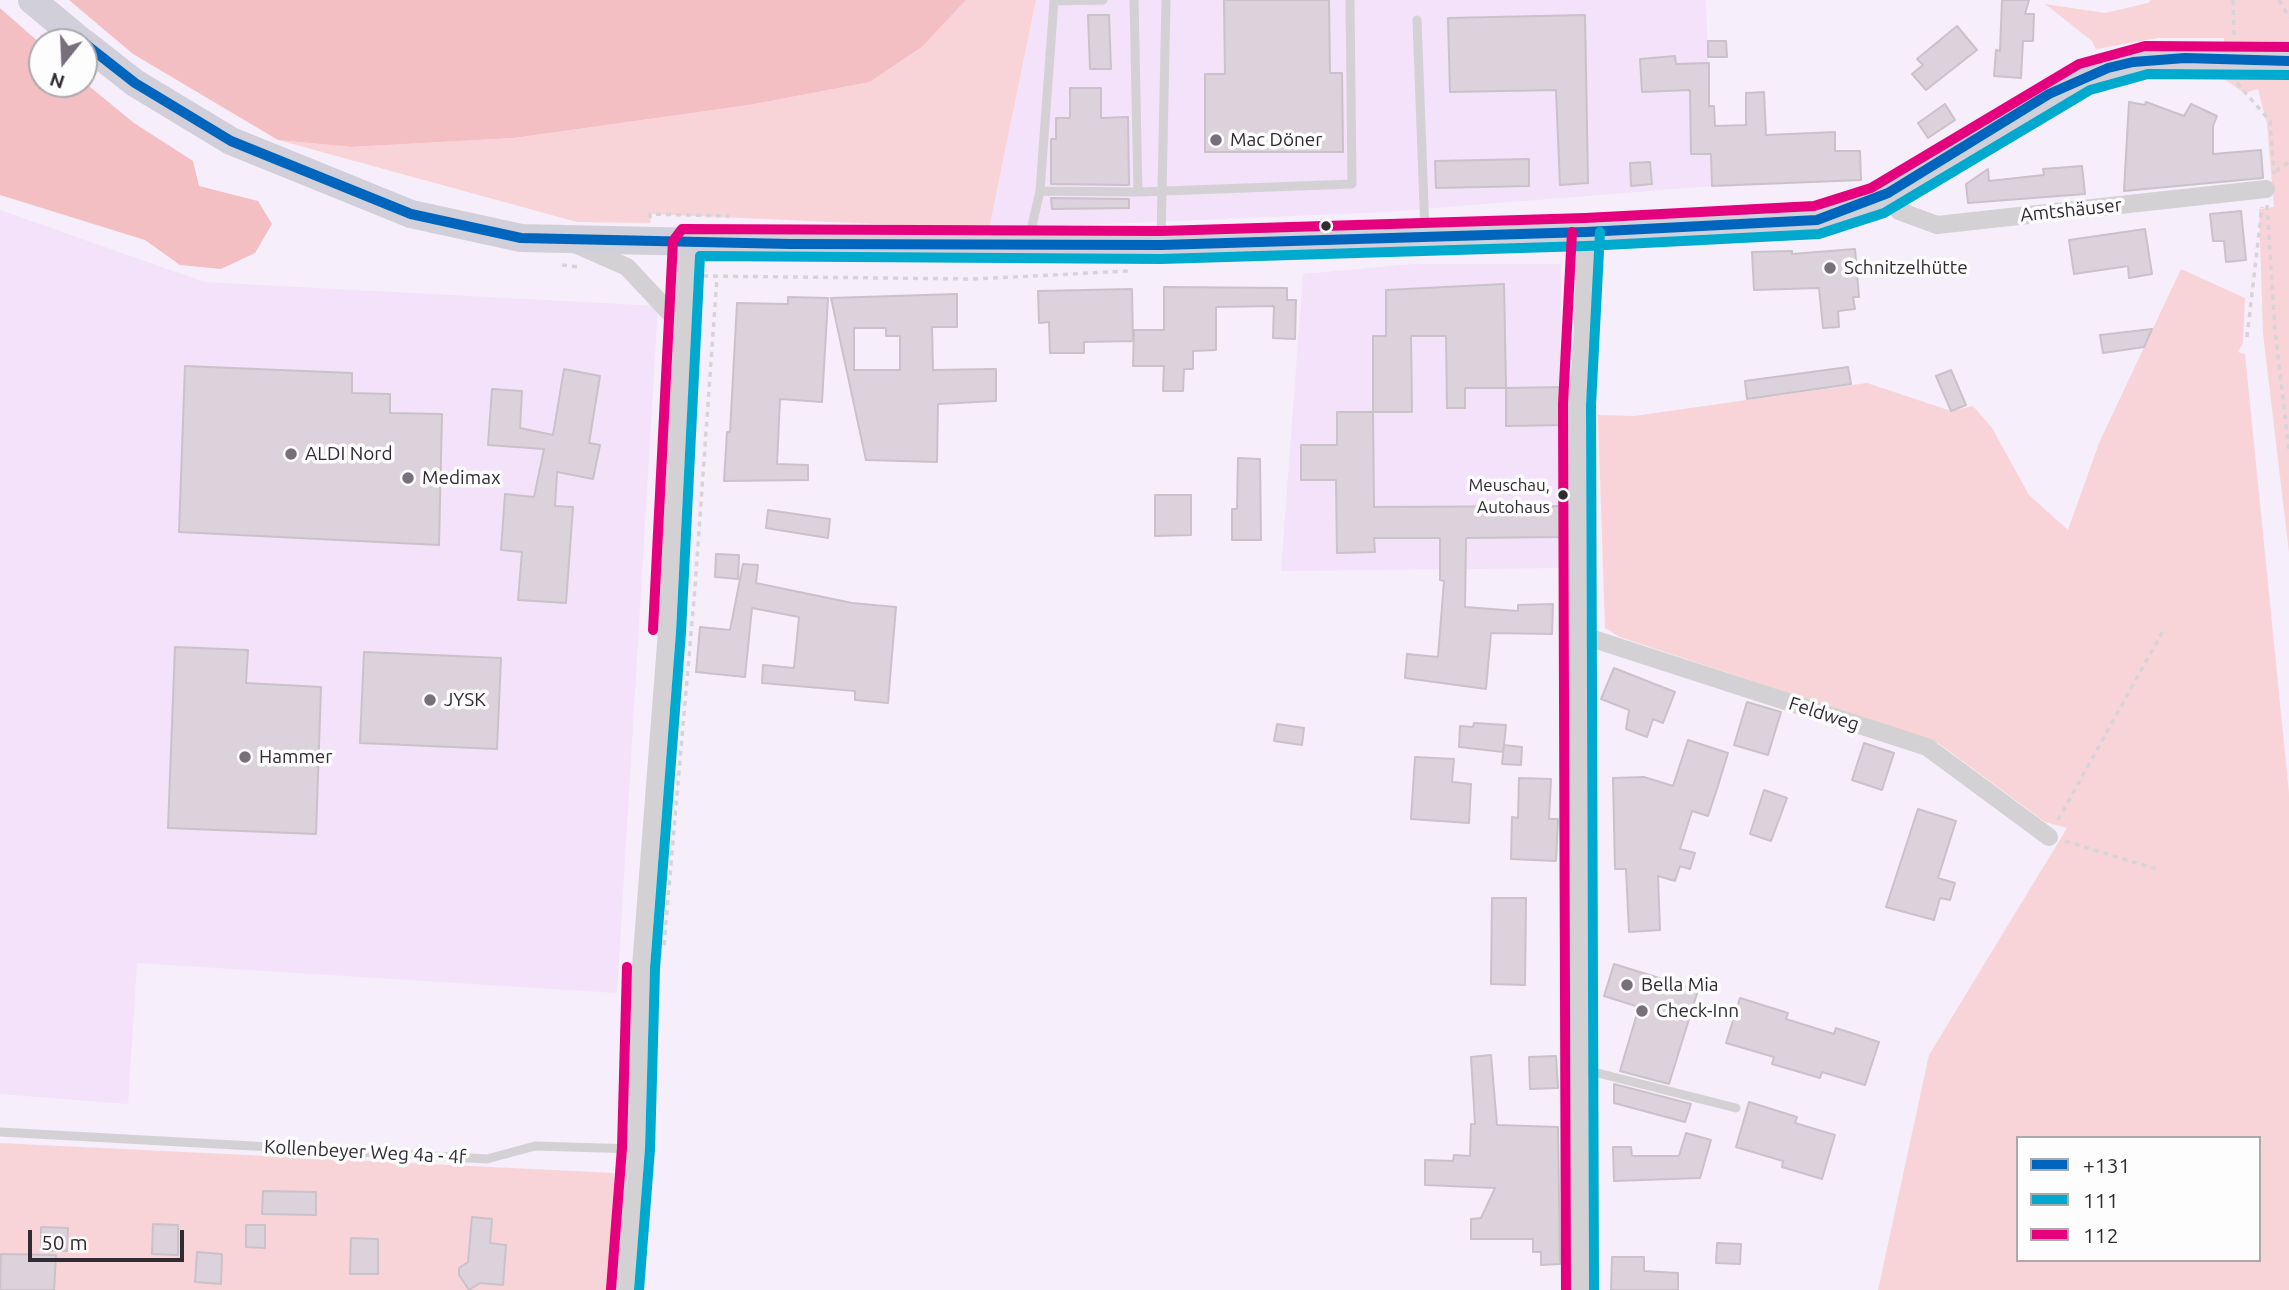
<!DOCTYPE html>
<html>
<head>
<meta charset="utf-8">
<style>
  body { margin:0 }
  #map { position:relative; width:2289px; height:1290px; overflow:hidden; background:#f6eefa; font-family:Ubuntu,sans-serif }
  canvas { display:block }
  .legend { position:absolute; left:2016px; top:1136px; width:245px; height:126px; box-sizing:border-box; background:#fdfdfd; border:2px solid #aca9ad; margin:0; padding:9px 12px; list-style:none; font-size:21px; color:#322b34 }
  .legend li { display:flex; align-items:center; gap:14px; height:35px }
  .legend b { width:35px; border:2px solid #aca9ad }
  .north { position:absolute; left:28px; top:28px; width:70px; height:70px; box-sizing:border-box; background:#fdfdfd; border:2px solid #aca9ad; border-radius:50%; rotate:198deg; font-size:19px; font-weight:700; line-height:28px; text-align:center; color:#322b34 }
  .north::after { content:''; display:block; margin:auto; width:24px; height:32px; background:#776f79; clip-path:polygon(50% 0,100% 100%,50% 72%,0 100%) }
  .scale { position:absolute; left:28px; top:1230px; width:156px; height:32px; box-sizing:border-box; border:4px solid #322b34; border-top:0; padding-left:9px; font-size:21px; line-height:24px; white-space:nowrap; color:#322b34; -webkit-text-stroke:5px #fdfdfd; paint-order:stroke }
</style>
</head>
<body>
<div id="map">
<canvas width="2289" height="1290"></canvas>
<ul class="legend">
<li><b style="height:9px;background:#0065bd"></b>+131</li>
<li><b style="height:9px;background:#00a9ce"></b>111</li>
<li><b style="height:9px;background:#e5007d"></b>112</li>
</ul>
<div class="north">N</div>
<div class="scale">50 m</div>
</div>
<script>
const context = document.querySelector('canvas').getContext('2d');
context.lineJoin = 'round';
function paint(path, color) { context.fillStyle = color; context.fill(path, 'evenodd'); }
function stroke(path, color, width, dash) { context.strokeStyle = color; context.lineWidth = width; context.lineCap = dash ? 'butt' : 'round'; context.setLineDash(dash || []); context.stroke(path); }
function write(font, color, halo, rows, align = 'center') {
  context.font = font + ' Ubuntu,sans-serif'; context.lineWidth = 7; context.setLineDash([]); context.textBaseline = 'middle'; context.strokeStyle = halo; context.fillStyle = color; for (const [text, x, y, turn = 0] of rows) {
    context.save(); context.translate(x, y); context.rotate((+turn || 0) * Math.PI / 180); context.textAlign = isNaN(turn) ? turn : align; if (halo) context.strokeText(text, 0, 0); context.fillText(text, 0, 0); context.restore();
  }
}
const built = new Path2D(`
  M1036,0H1706L1712,186L1385,212L989,229Z
  M0,210L204,282L658,306L617,993L137,963L128,1104L0,1094Z
  M1413,264H1561L1560,568L1281,571L1303,274Z`);
const green = new Path2D(`
  M966,0H1036L989,229L651,214L650,223L577,222L278,140L351,147L514,138L749,105L870,82L922,47Z
  M2151,0H2289V553L2263,333L2259,209L2274,207L2267,124L2258,89L2244,93L2224,79V38H2158L2096,49L2092,41L2045,4L2105,13L2148,3Z
  M2181,269L2245,298L2243,343L2238,352L2245,354L2289,793V1290H1878L1929,1055L2067,828L2045,822L1938,743L1620,637L1605,628L1598,415L1634,416L1867,383L1951,411L1973,406L1992,428L2029,495L2068,530L2099,443ZM2018,1138H2259V1260H2018Z
  M0,1143L614,1173L609,1290H0Z`);
const forest = new Path2D(`
  M69,0H966L922,47L870,82L749,105L514,138L351,147L278,140L133,54Z
  M0,8L42,45V84L84,82L134,123L193,161L199,186L258,201L272,224L255,253L221,269L180,265L145,240L0,195Z`);
const building = new Path2D(`
  M1224,0H1329L1330,73H1342L1343,152H1205V74H1225Z
  M2002,0H2029L2025,14H2034L2033,41H2023L2021,78L1994,76L1996,50L2000,51Z
  M1088,15H1109L1111,69H1090Z
  M1585,15L1588,183L1560,185L1556,90L1450,92L1448,18Z
  M1957,26L1977,50L1926,90L1912,74L1923,65L1917,59Z
  M1708,41H1726L1727,57H1708Z
  M1675,56L1676,64L1709,63V106H1714L1715,126L1746,125V93L1764,92L1766,135L1835,132V151H1860L1861,180L1712,186L1711,154H1691L1690,90L1642,92L1640,59Z
  M1070,88H1101V118L1128,117L1129,185L1051,184V139H1056V118H1070Z
  M2129,102L2145,105L2146,102L2184,116L2191,104L2217,116L2213,126V154L2261,150L2263,178L2124,191Z
  M1945,104L1955,120L1928,138L1918,123Z
  M1529,159V186L1436,188L1435,161Z
  M1650,162L1652,184L1631,186L1630,163Z
  M2082,166L2085,194L1968,203L1966,184L1988,169L1989,181L2044,175L2043,169Z
  M1051,198L1129,199V208L1052,209Z
  M2241,211L2246,260L2226,262L2224,241H2213L2210,214Z
  M2145,229L2152,274L2129,278L2128,266L2074,274L2069,240Z
  M1855,249L1859,297H1853L1855,309L1838,311L1839,327L1823,328L1819,288L1754,290L1752,252L1792,251V254Z
  M1504,284L1506,388H1465V408H1447L1446,336H1411L1412,412H1373V336H1386V290Z
  M1164,287L1287,288V300H1296L1295,339L1273,338L1274,306L1216,307V350L1193,351V369H1184L1183,391H1163L1164,366H1133L1134,330H1164Z
  M1132,289L1133,341L1084,342V353H1050L1049,322L1039,323L1038,291Z
  M957,294V327H932L933,370L996,369V401L938,404L937,462L866,460L831,298ZM854,328H886V336H900V370H854Z
  M788,297L828,298L822,402L780,399L777,464L808,465V480L724,481L727,432H730L737,303L788,304Z
  M2152,329L2144,347L2103,353L2100,335Z
  M185,366L352,373V393L390,394V413L442,414L439,545L179,532Z
  M1848,367L1851,384L1747,399L1745,381Z
  M564,369L600,376L589,443L600,445L593,479L557,472L555,506L573,507L566,603L518,600L522,552L501,550L505,494L534,497L544,449L488,445L492,389L522,391L520,428L553,435Z
  M1951,370L1966,405L1951,411L1936,376Z
  M1567,387L1566,425L1506,426V388Z
  M1337,412H1373L1374,507L1562,506L1563,537L1466,538L1465,607L1518,611V605L1553,604L1552,634L1491,633L1486,689L1405,678L1407,654L1438,657L1444,581L1440,580V538H1374L1375,552L1337,553L1336,480H1301V445H1337Z
  M1238,458L1260,459L1261,540H1232V509H1237Z
  M1155,495H1191V535L1155,536Z
  M768,510L830,519L828,538L766,528Z
  M716,554L739,555L738,579L715,577Z
  M743,564L758,565L756,583L852,603L896,607L888,703L855,700V691L762,683L763,665L794,668L799,617L752,608L745,677L696,672L700,627L730,630Z
  M175,647L248,650L246,683L321,687L316,834L168,828Z
  M364,652L501,658L497,749L360,743Z
  M1614,668L1675,692L1663,723L1653,719L1647,737L1626,729L1629,710L1601,699Z
  M1747,702L1781,712L1768,755L1734,745Z
  M1474,723L1506,725L1504,745L1522,747L1521,765L1502,764L1504,746L1503,752L1459,747L1460,726L1473,727Z
  M1277,724L1304,728L1302,745L1274,741Z
  M1688,740L1728,753L1717,789L1708,816L1692,811L1680,849L1695,853L1690,869L1680,866L1675,881L1658,876L1660,930L1629,932L1626,869H1615L1613,778L1644,777L1673,786Z
  M1864,743L1894,753L1882,790L1852,780Z
  M1415,757L1454,759L1452,782L1471,784L1469,823L1411,819Z
  M1519,778L1551,779L1549,819H1558L1556,861L1511,859L1512,817L1518,818Z
  M1764,790L1787,798L1771,841L1750,834Z
  M1918,809L1956,821L1938,878L1955,883L1950,900L1940,898L1934,920L1886,907Z
  M1492,898H1526L1525,985L1491,984Z
  M1614,964L1698,990L1669,1084L1620,1071L1639,1007L1604,996Z
  M1740,998L1788,1013L1786,1019L1834,1034L1836,1028L1879,1042L1865,1085L1822,1072L1820,1078L1772,1064L1774,1057L1726,1043Z
  M1491,1055L1497,1125L1558,1127L1560,1264L1541,1265V1252H1533V1239H1471V1219L1481,1218L1495,1188L1425,1185V1160L1453,1161L1454,1155L1470,1156L1471,1124H1475L1471,1057Z
  M1556,1056L1558,1088L1530,1089L1529,1057Z
  M1614,1084L1691,1104L1685,1122L1614,1103Z
  M1749,1102L1797,1117L1795,1123L1835,1135L1822,1179L1782,1167L1783,1161L1736,1147Z
  M1686,1133L1711,1140L1700,1178L1614,1181L1613,1147H1631L1632,1156H1679Z
  M263,1191L316,1192V1215L262,1214Z
  M472,1217L492,1219L490,1243L506,1245L503,1285L480,1283L469,1290L459,1275V1268L468,1262Z
  M153,1224L178,1225V1255L152,1254Z
  M246,1225H265V1248L246,1247Z
  M41,1227L68,1228L67,1251L41,1250Z
  M351,1238L378,1239V1274H350Z
  M1717,1243L1741,1244L1740,1264L1716,1263Z
  M197,1252L222,1254L221,1284L195,1282Z
  M1,1254L56,1255L54,1290H0Z
  M1612,1257H1644V1271L1678,1273V1290H1611Z`);
const path = new Path2D(`
  M2233,0L2234,37
  M2279,0L2289,18
  M2237,83L2270,121L2274,174
  M2276,171L2289,162
  M2267,205L2275,331L2289,451
  M650,218V214L729,216
  M562,265L578,267
  M703,276L973,279L1129,271
  M2247,337L2262,207
  M2058,820L2164,629
  M2065,841L2156,869
  M664,945L695,587L717,277`);
const lane = new Path2D(`
  M1134,0L1138,192L1352,184L1350,0
  M1417,20L1425,232
  M1040,191L1138,192
  M1029,239L1040,191L1054,1L1103,0
  M1161,240L1166,0
  M1578,1068L1736,1108
  M0,1132L487,1159L535,1146L636,1149`);
const street = new Path2D(`
  M1888,195L1899,211L1937,225L2266,189
  M577,245L627,267L682,326
  M1578,634L1927,747L2049,837
  M625,1290L636,1149L641,967L667,631L687,242
  M1580,1290L1577,404L1582,347L1586,232`);
const primary = new Path2D(`
  M32,0L82,42
  M84,43L135,83L231,141L411,214L521,238L790,244L1161,245L1586,232L1817,220C1917,195 1991,119 2083,77C2148,48 2221,61 2289,61`);
const bus1 = new Path2D(`
  M84,43L135,83L231,141L411,214L521,238L790,244L1161,245L1586,232L1817,220L1888,193L2049,94L2108,68L2133,62L2185,58L2289,61`);
const bus2 = new Path2D(`
  M639,1290L650,1149L655,968L681,632L700,256L1161,259L1586,246L1819,234L1884,213L2090,90L2148,74L2289,75
  M1594,1290L1591,405L1600,232`);
const bus3 = new Path2D(`
  M653,630L673,241L682,229L1161,231L1585,218L1814,206L1871,188L2079,64L2145,46L2289,47
  M611,1289L622,1148L627,967
  M1566,1290L1563,404L1572,232`);
const markers = [
  [1216,140,7,"#776f79"],
  [1326,226,6,"#322b34"],
  [1830,268,7,"#776f79"],
  [291,454,7,"#776f79"],
  [408,478,7,"#776f79"],
  [1563,495,6,"#322b34"],
  [430,700,7,"#776f79"],
  [245,757,7,"#776f79"],
  [1627,985,7,"#776f79"],
  [1642,1011,7,"#776f79"]
];
const busNames = [
  ["Meuschau,",1550,485],
  ["Autohaus",1550,507]
];
const poiNames = [
  ["Mac Döner",1230,140],
  ["Schnitzelhütte",1844,268],
  ["ALDI Nord",305,454],
  ["Medimax",422,478],
  ["JYSK",444,700],
  ["Hammer",259,757],
  ["Bella Mia",1641,985],
  ["Check-Inn",1656,1011]
];
const streetNames = [
  ["Amtshäuser",2071,210,-6],
  ["Feldweg",1824,714,18],
  ["Kollenbeyer Weg 4a - 4f",365,1152,3]
];
paint(built, '#f3e2f9');
paint(green, '#f8d4d8');
paint(forest, '#f4bfc2');
paint(building, '#dcd2db');
stroke(building, '#cac1c9', 2);
stroke(path, '#d7d4d8', 3.5, [5, 5]);
stroke(lane, '#d3d1d4', 9);
stroke(street, '#d3d1d4', 18);
stroke(primary, '#d1cfd9', 28);
stroke(bus1, '#0065bd', 10);
stroke(bus2, '#00a9ce', 10);
stroke(bus3, '#e5007d', 10);
for (const [x, y, r, color] of markers) { const dot = new Path2D(); dot.arc(x, y, r, 0, 2 * Math.PI); context.fillStyle = color; context.fill(dot); stroke(dot, '#fdfdfd', 2.5); }
write('17px', '#322b34', '#fdfdfd', busNames, 'right');
write('19px', '#322b34', '#fdfdfd', poiNames, 'left');
write('19px', '#322b34', '#fdfdfd', streetNames);
</script>
</body>
</html>
